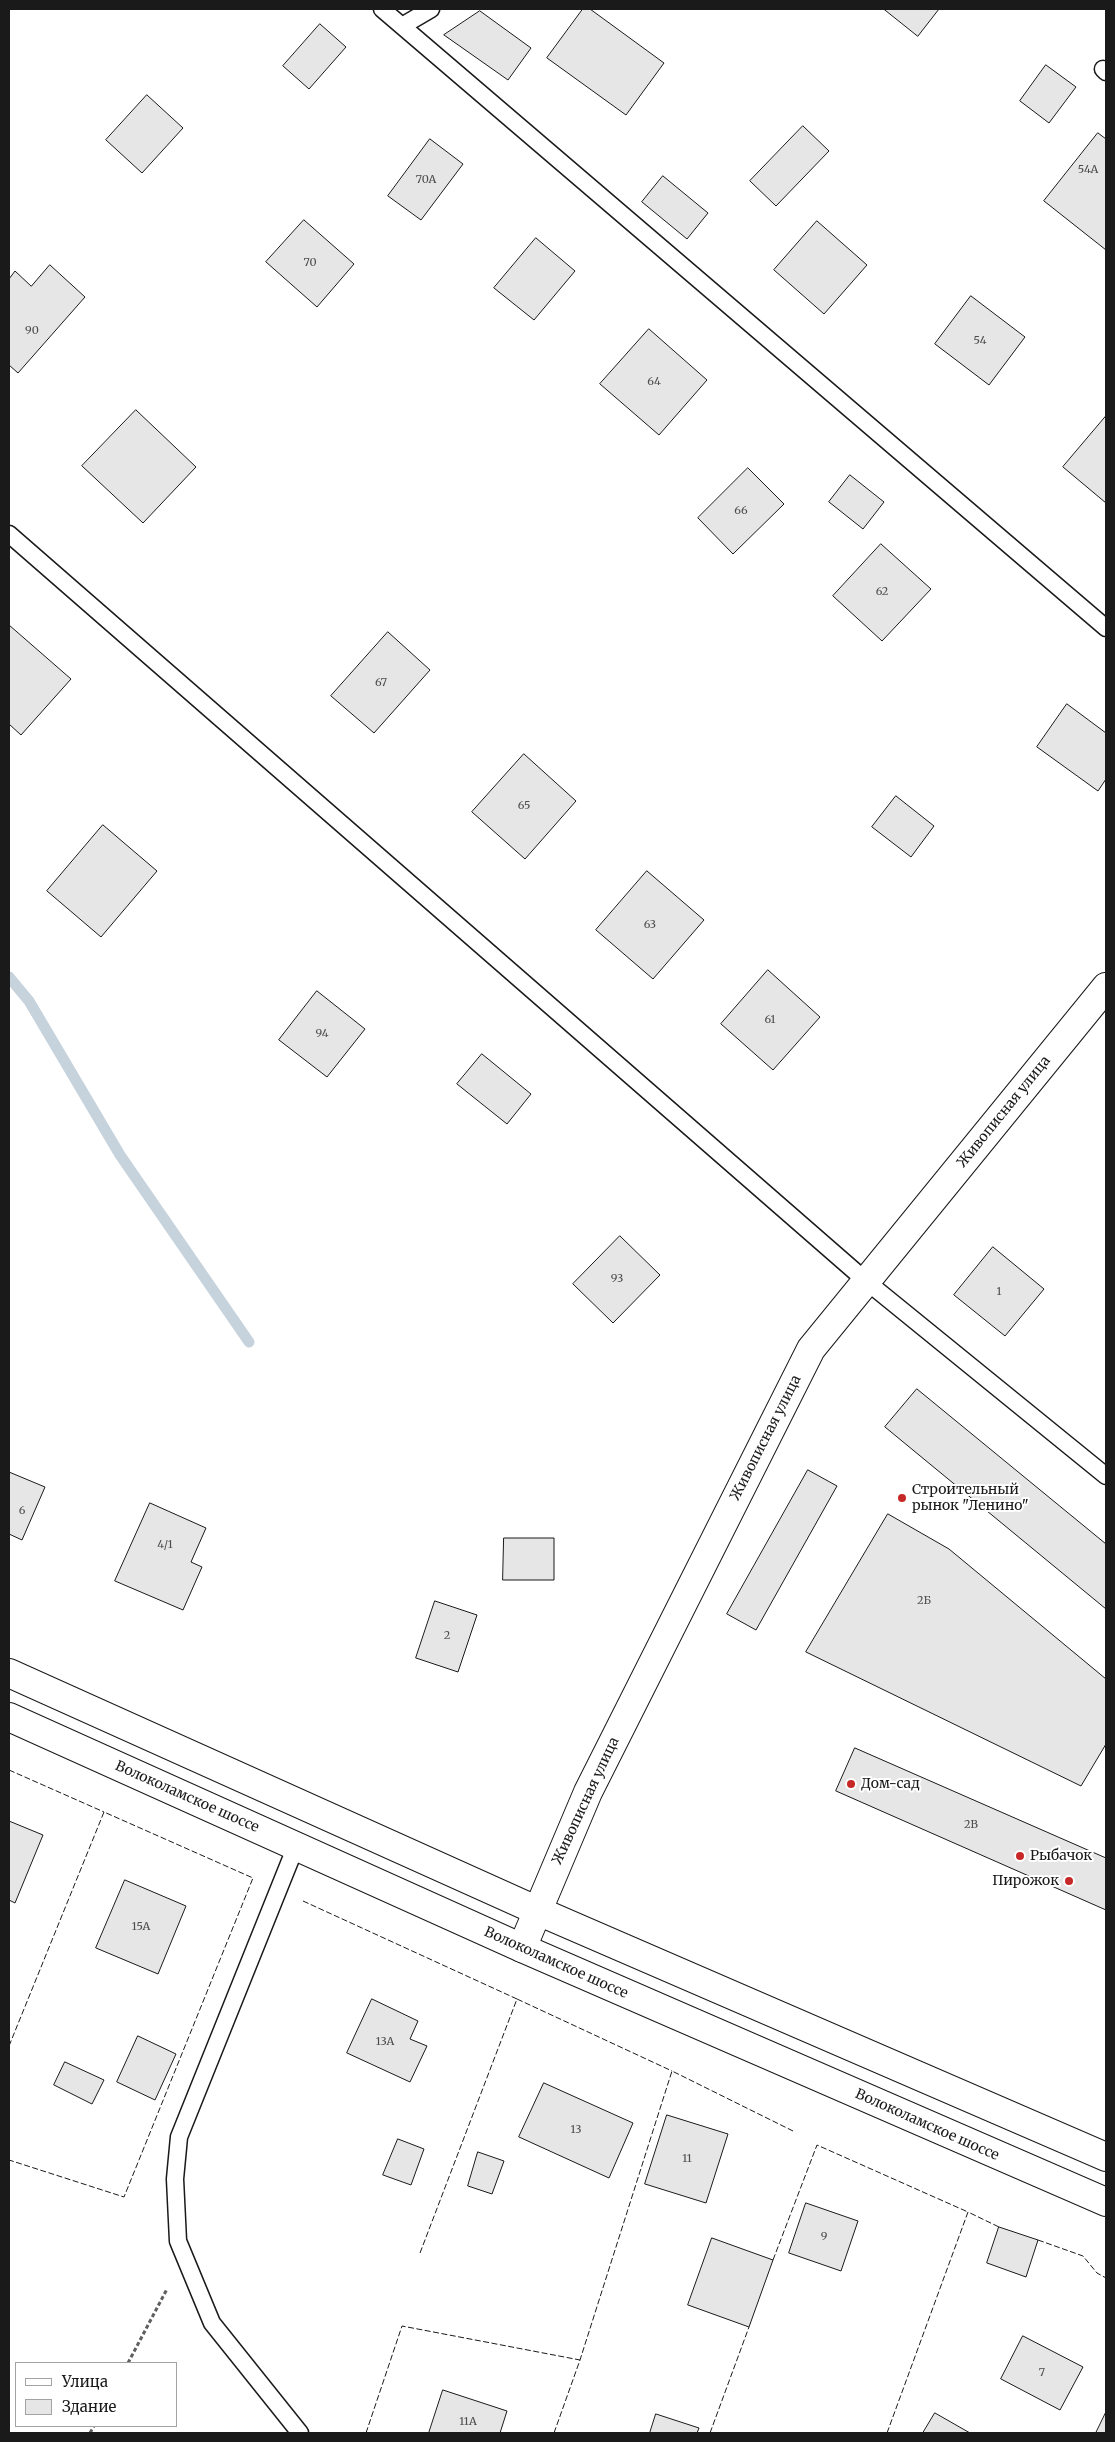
<!DOCTYPE html>
<html>
<head>
<meta charset="utf-8">
<style>
  body { margin:0 }
  #map { position:relative; width:1115px; height:2442px; overflow:hidden; background:#fff; font-family:Merriweather,serif }
  canvas { display:block }
  .frame { position:absolute; inset:0; border:10px solid #1a1a1a; pointer-events:none }
  .legend { position:absolute; left:15px; top:2362px; width:162px; height:65px; box-sizing:border-box; background:#fff; border:1px solid #a3a3a3; margin:0; padding:6px 9px; list-style:none; font-size:15px; color:#1a1a1a }
  .legend li { display:flex; align-items:center; gap:10px; height:25px }
  .legend b { width:25px; border:1px solid #a3a3a3 }
</style>
</head>
<body>
<div id="map">
<canvas width="1115" height="2442"></canvas>
<div class="frame"></div>
<ul class="legend">
<li><b style="height:6px;background:#fff"></b>Улица</li>
<li><b style="height:14px;background:#e6e6e6"></b>Здание</li>
</ul>
</div>
<script>
const context = document.querySelector('canvas').getContext('2d');
context.lineJoin = 'round';
function stroke(path, color, width, dash) { context.strokeStyle = color; context.lineWidth = width; context.lineCap = dash ? 'butt' : 'round'; context.setLineDash(dash || []); context.stroke(path); }
function paint(path, color) { context.fillStyle = color; context.fill(path, 'evenodd'); }
function write(font, color, halo, rows, align = 'center') {
  context.font = font + ' Merriweather,serif'; context.lineWidth = 4; context.setLineDash([]); context.textBaseline = 'middle'; context.strokeStyle = halo; context.fillStyle = color; for (const [text, x, y, turn = 0] of rows) {
    context.save(); context.translate(x, y); context.rotate((+turn || 0) * Math.PI / 180); context.textAlign = isNaN(turn) ? turn : align; if (halo) context.strokeText(text, 0, 0); context.fillText(text, 0, 0); context.restore();
  }
}
const stream = new Path2D(`
  M9,977L29,1001L120,1155L249,1342`);
const building = new Path2D(`
  M583,9H590L664,63L626,115L547,58Z
  M884,9H939L918,36Z
  M480,11L531,48L508,80L444,35Z
  M320,24L346,47L309,89L283,66Z
  M1046,65L1076,87L1049,123L1020,101Z
  M147,95L183,128L142,173L106,140Z
  M803,126L829,151L776,206L750,181Z
  M1098,133L1106,139V250L1044,201Z
  M430,139L463,164L421,220L388,196Z
  M663,176L708,213L687,239L642,202Z
  M304,220L354,264L317,307L266,262Z
  M817,221L867,265L824,314L774,270Z
  M536,238L575,271L534,320L494,288Z
  M50,265L85,297L18,373L9,365V279L15,271L31,286Z
  M971,296L1025,337L989,385L935,344Z
  M649,329L707,380L659,435L600,384Z
  M136,410L196,467L143,523L82,466Z
  M1106,416V503L1063,467Z
  M748,468L784,504L733,554L698,518Z
  M850,475L884,502L863,529L829,502Z
  M881,544L931,589L882,641L833,596Z
  M9,625L71,679L21,735L9,724Z
  M388,632L430,670L374,733L331,696Z
  M1067,704L1106,733V779L1098,791L1037,747Z
  M524,754L576,801L525,859L472,812Z
  M896,796L934,826L911,857L872,827Z
  M103,825L157,871L101,937L47,891Z
  M647,871L704,920L653,979L596,930Z
  M768,970L820,1017L773,1070L721,1024Z
  M317,991L365,1029L327,1077L279,1040Z
  M482,1054L531,1094L507,1124L457,1084Z
  M620,1236L660,1275L613,1323L573,1284Z
  M993,1247L1044,1289L1005,1336L954,1295Z
  M917,1389L1106,1544V1609L885,1427Z
  M808,1470L837,1486L756,1630L727,1614Z
  M9,1472L45,1487L22,1540L9,1534Z
  M150,1503L206,1528L191,1562L202,1567L183,1610L115,1581Z
  M888,1514L949,1549L1106,1679V1744L1081,1786L806,1652Z
  M504,1538H554V1580H503Z
  M435,1601L477,1615L458,1672L416,1658Z
  M855,1748L1106,1858V1910L836,1791Z
  M9,1821L43,1835L15,1903L9,1900Z
  M125,1880L186,1906L158,1974L96,1948Z
  M372,1999L418,2021L410,2039L427,2046L410,2082L347,2053Z
  M138,2036L176,2054L155,2100L117,2082Z
  M65,2062L104,2080L92,2104L54,2085Z
  M544,2083L633,2123L609,2178L519,2137Z
  M667,2115L728,2134L706,2203L645,2184Z
  M398,2139L424,2149L411,2185L383,2175Z
  M478,2152L504,2161L492,2194L468,2186Z
  M806,2203L858,2221L841,2271L789,2253Z
  M999,2227L1038,2240L1026,2277L987,2263Z
  M712,2238L773,2260L749,2327L688,2305Z
  M1023,2336L1083,2367L1060,2410L1001,2379Z
  M443,2390L507,2411L500,2433H429Z
  M1106,2412V2433H1096Z
  M935,2413L970,2433H923Z
  M656,2414L699,2428L697,2433H650Z`);
const path = new Path2D(`
  M128,2363L167,2289
  M90,2433L94,2426`);
const service = new Path2D(`
  M382,9L1106,628
  M402,26L431,9
  M1103,69L1106,72
  M9,534L866,1281L1106,1476
  M296,1846L179,2137L175,2179L178,2241L212,2323L300,2433`);
const minor = new Path2D(`
  M522,1948L588,1792L811,1349L1106,987`);
const primary = new Path2D(`
  M9,1673L538,1911L1106,2157
  M9,1717L522,1948L1106,2202`);
const fence = new Path2D(`
  M9,1770L104,1812
  M303,1901L517,1999
  M9,2046L104,1812L253,1878L124,2197L9,2160
  M1038,2240L1083,2256L1097,2273L1106,2278
  M420,2253L517,1999L672,2071
  M773,2260L817,2145L968,2212
  M366,2433L402,2326L580,2360
  M554,2433L580,2360L672,2071L793,2131
  M710,2433L749,2327
  M887,2433L968,2212L999,2227`);
const markers = [
  [902,1498,5,"#c62828"],
  [851,1784,5,"#c62828"],
  [1020,1856,5,"#c62828"],
  [1069,1881,5,"#c62828"]
];
const numberNames = [
  ["54А",1088,170],
  ["70А",426,180],
  ["70",310,263],
  ["90",32,331],
  ["54",980,341],
  ["64",654,382],
  ["66",741,511],
  ["62",882,592],
  ["67",381,683],
  ["65",524,806],
  ["63",650,925],
  ["61",770,1020],
  ["94",322,1034],
  ["93",617,1279],
  ["1",999,1292],
  ["6",22,1511],
  ["4/1",165,1545],
  ["2Б",924,1601],
  ["2",447,1636],
  ["2В",971,1825],
  ["15А",141,1927],
  ["13А",385,2042],
  ["13",576,2130],
  ["11",687,2159],
  ["9",824,2237],
  ["7",1042,2373],
  ["11А",468,2422]
];
const streetNames = [
  ["Живописная улица",1004,1112,-51],
  ["Живописная улица",766,1438,-63],
  ["Волоколамское шоссе",187,1797,24],
  ["Живописная улица",586,1801,-65],
  ["Волоколамское шоссе",556,1963,24],
  ["Волоколамское шоссе",927,2125,24]
];
const poiNames = [
  ["Строительный",912,1490],
  ["рынок \"Ленино\"",912,1506],
  ["Дом-сад",861,1784],
  ["Рыбачок",1030,1856],
  ["Пирожок",1059,1881,"right"]
];
stroke(stream, '#c6d2dc', 11);
paint(building, '#e6e6e6');
stroke(building, '#1a1a1a', 1);
stroke(service, '#1a1a1a', 19);
stroke(minor, '#1a1a1a', 30);
stroke(primary, '#1a1a1a', 30);
stroke(path, '#5f5f5f', 3, [4, 2.5]);
stroke(service, '#fff', 16);
stroke(minor, '#fff', 28);
stroke(primary, '#fff', 28);
stroke(fence, '#1a1a1a', 1, [6, 2.5]);
for (const [x, y, r, color] of markers) { const dot = new Path2D(); dot.arc(x, y, r, 0, 2 * Math.PI); context.fillStyle = color; context.fill(dot); stroke(dot, '#fff', 2); }
write('11px', '#4d4d4d', null, numberNames);
write('14px', '#1a1a1a', '#fff', streetNames);
write('14px', '#1a1a1a', '#fff', poiNames, 'left');
</script>
</body>
</html>
